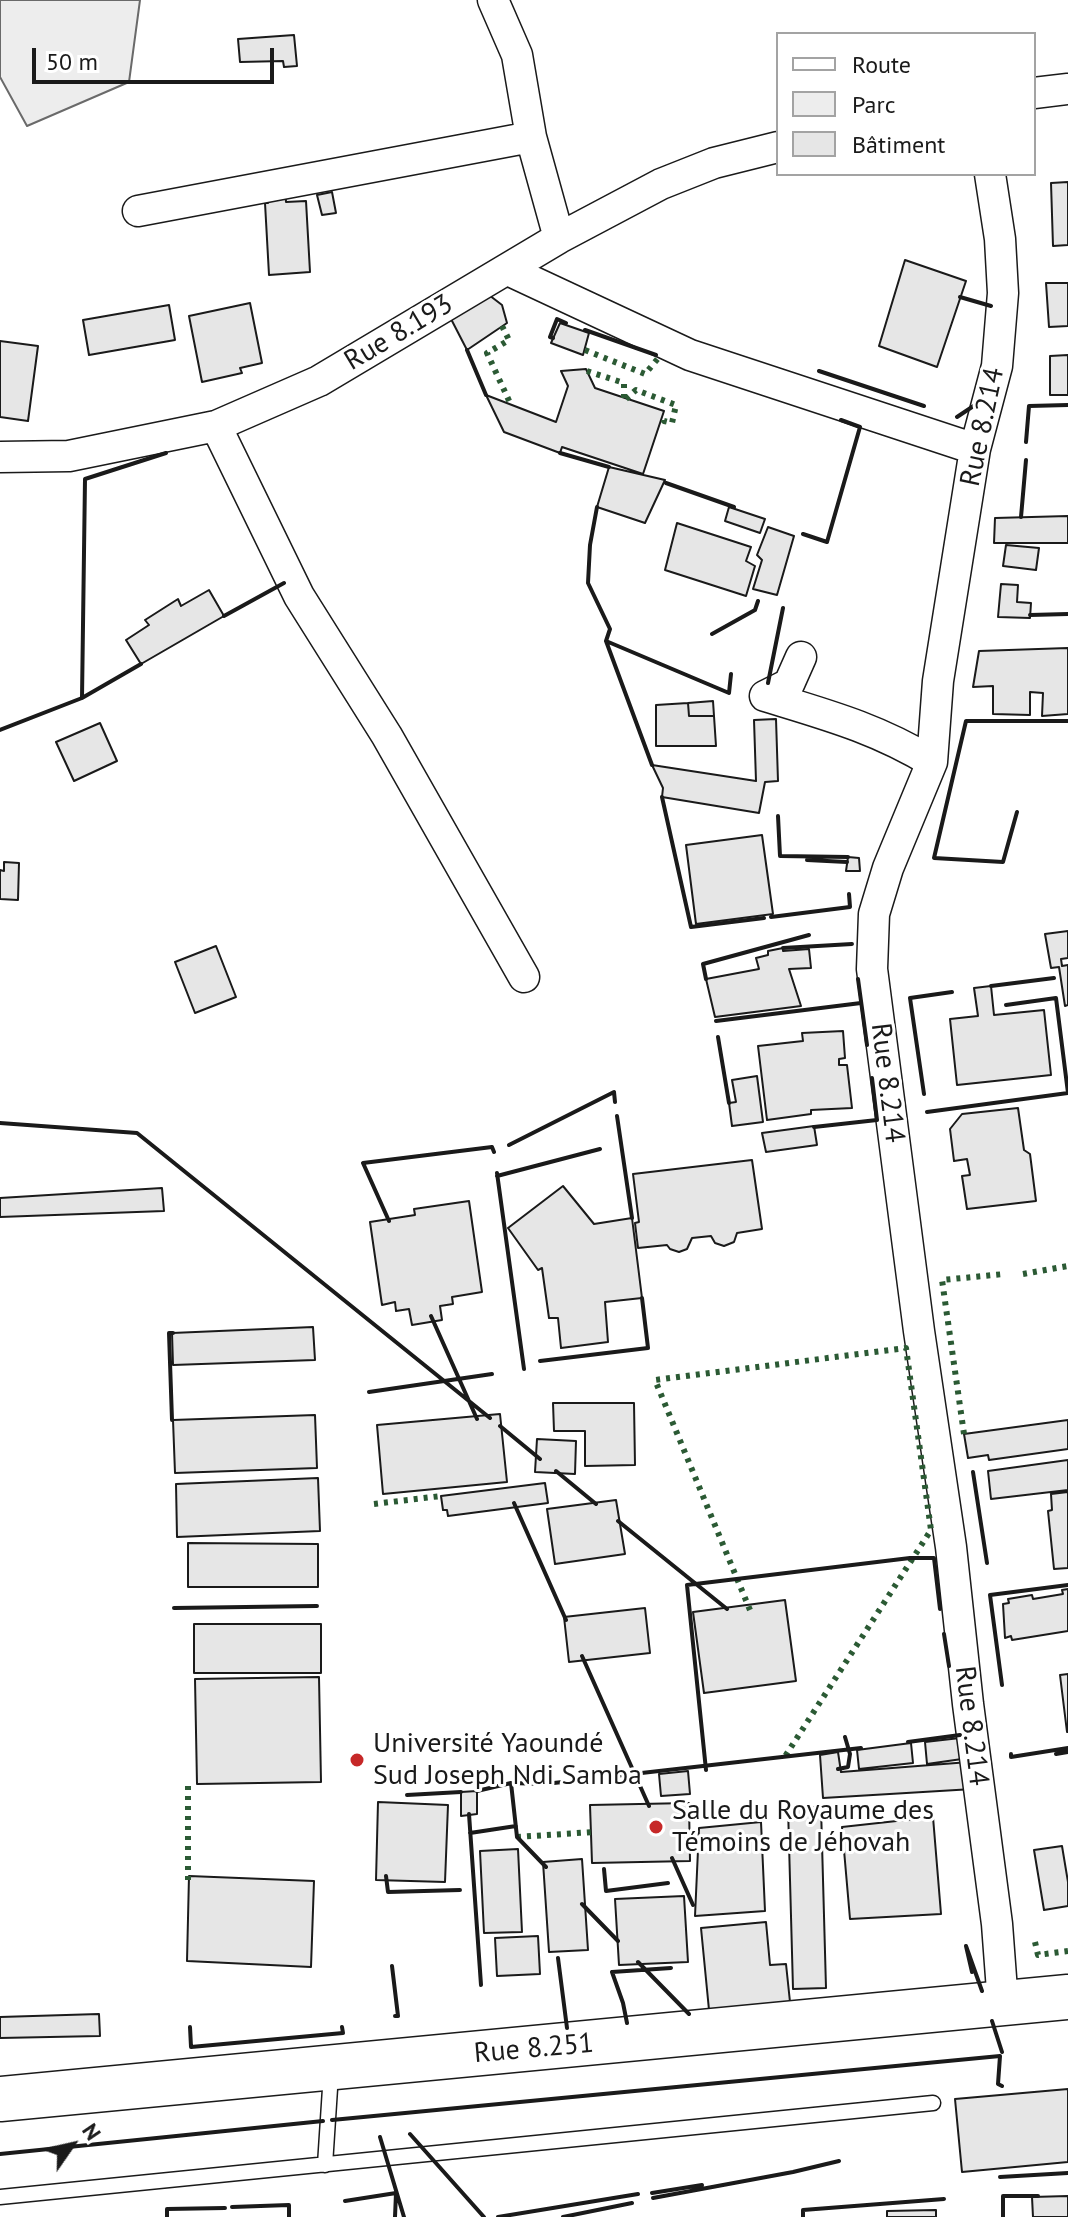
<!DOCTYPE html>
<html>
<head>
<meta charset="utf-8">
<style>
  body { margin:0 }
  #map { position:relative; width:1068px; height:2217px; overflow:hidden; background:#fff; font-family:"PT Sans",sans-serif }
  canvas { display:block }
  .legend { position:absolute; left:776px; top:32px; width:260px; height:144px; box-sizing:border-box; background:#fff; border:2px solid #a3a3a3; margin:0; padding:10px 14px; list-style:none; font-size:24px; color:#1a1a1a }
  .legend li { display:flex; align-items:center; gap:16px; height:40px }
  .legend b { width:40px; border:2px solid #a3a3a3 }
  .north { position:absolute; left:32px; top:2105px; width:80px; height:80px; -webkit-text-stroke:6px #fff; paint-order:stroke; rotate:56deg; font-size:22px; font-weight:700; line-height:32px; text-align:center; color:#1a1a1a }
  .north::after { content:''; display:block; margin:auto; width:28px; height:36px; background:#1a1a1a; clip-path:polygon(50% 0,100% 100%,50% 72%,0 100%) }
  .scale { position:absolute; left:32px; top:48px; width:242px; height:36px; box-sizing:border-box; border:4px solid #1a1a1a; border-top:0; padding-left:10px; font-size:24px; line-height:28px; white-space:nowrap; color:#1a1a1a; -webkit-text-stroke:6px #fff; paint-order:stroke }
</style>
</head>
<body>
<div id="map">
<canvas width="1068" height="2217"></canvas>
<ul class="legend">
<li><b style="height:10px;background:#fff"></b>Route</li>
<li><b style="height:22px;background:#ededed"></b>Parc</li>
<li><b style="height:22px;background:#e6e6e6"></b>Bâtiment</li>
</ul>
<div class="north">N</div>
<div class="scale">50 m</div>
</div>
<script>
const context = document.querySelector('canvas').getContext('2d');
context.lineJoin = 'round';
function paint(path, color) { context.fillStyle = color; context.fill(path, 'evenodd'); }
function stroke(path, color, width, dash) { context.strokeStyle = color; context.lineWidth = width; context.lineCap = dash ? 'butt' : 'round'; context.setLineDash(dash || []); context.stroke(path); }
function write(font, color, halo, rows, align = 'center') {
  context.font = font + ' "PT Sans",sans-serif'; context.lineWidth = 6; context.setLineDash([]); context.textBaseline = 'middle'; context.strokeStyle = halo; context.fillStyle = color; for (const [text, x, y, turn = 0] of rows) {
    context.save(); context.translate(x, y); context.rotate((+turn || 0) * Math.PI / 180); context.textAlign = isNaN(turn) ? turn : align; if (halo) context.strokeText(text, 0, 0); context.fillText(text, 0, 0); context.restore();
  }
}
const green = new Path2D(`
  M0,0H140L129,82L27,126L0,77Z`);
const building = new Path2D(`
  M294,35L297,66L284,67L283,61L240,62L238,39Z
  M1068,182V245L1053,246L1051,183Z
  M285,187L286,202L306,201L310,272L269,275L265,203H268L267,188Z
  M332,192L336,213L322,215L317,195Z
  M905,260L966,281L937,367L879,346Z
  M1046,283H1068V326L1049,327Z
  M489,295L502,305L507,323L467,350L450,317Z
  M250,303L262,363L240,368L242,373L202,382L189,316Z
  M169,305L175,340L89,355L83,320Z
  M560,323L589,333L583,355L551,343Z
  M0,341L38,346L28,421L0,417Z
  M1068,355V395H1050V356Z
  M586,369L595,388L664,411L643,474L562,447L560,453L504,432L486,395L556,422L568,386L561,371Z
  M609,467L665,480L645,523L597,507Z
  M729,507L765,519L760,533L725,521Z
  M1068,516V543H994L995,518Z
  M677,523L751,547L746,561L755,566L746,596L665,570Z
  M768,527L794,536L777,595L753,589L762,560L757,555Z
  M1006,545L1039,548L1036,570L1003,566Z
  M1001,584L1018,585L1017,602L1031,603L1030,618L998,617Z
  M209,590L224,616L141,664L126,640L149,625L145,620L178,599L181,606Z
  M1068,648V714L1042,716L1043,693L1030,692V715L993,714V686L973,687L979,651Z
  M713,701L714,716H689L688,703Z
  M688,703L689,716H714L716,746H656V705Z
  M776,719L778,781L765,782L759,813L662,797L663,788L652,765L756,781L754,720Z
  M100,723L117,761L74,781L56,742Z
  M762,835L773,914L696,924L686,845Z
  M848,857L859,858L860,871H846Z
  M4,862L19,863L18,900L0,899V870L4,871Z
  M1068,931V958L1061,959L1062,966L1068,965V1005L1065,1006L1059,967L1051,968L1045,934Z
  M216,946L236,997L195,1013L175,962Z
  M783,948V951L809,949L811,968L789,969L801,1006L715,1017L706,979L759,969L756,958L768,955V951Z
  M991,986L994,1015L1044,1010L1051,1075L957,1085L950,1019L978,1016L974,988Z
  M843,1031L845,1058L839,1059V1065H847L852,1108L811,1110V1114L767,1120L758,1046L803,1041L802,1033Z
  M757,1076L763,1122L732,1126L729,1103L736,1102L732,1080Z
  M1018,1108L1024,1150L1030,1154L1036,1201L967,1209L962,1176L970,1175L967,1159L954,1161L950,1129L962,1114Z
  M814,1126L817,1145L766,1152L762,1133Z
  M752,1160L762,1229L737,1233L734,1242L724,1246L715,1243L711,1236L692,1238L687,1249L679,1252L670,1249L667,1245L638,1248L635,1223L639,1222L633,1174Z
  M563,1186L594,1224L632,1218L642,1298L605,1302L608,1342L561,1348L558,1318H549L542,1268L538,1270L508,1228Z
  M162,1188L164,1211L0,1217V1198Z
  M469,1201L482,1292L452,1297L453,1304L440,1306L442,1320L412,1325L409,1309L396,1311L395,1302L382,1305L370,1222L415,1215L414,1209Z
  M313,1327L315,1360L173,1365L172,1333Z
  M553,1403H634L635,1465L585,1466V1431H554Z
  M500,1414L507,1482L383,1494L377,1425Z
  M315,1415L317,1468L175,1473L173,1420Z
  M1068,1420V1449L989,1460L988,1455L968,1458L964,1434Z
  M537,1439L576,1441L575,1474L535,1472Z
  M1068,1460V1490L991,1499L988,1471Z
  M318,1478L320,1531L177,1537L176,1484Z
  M545,1483L548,1503L448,1516L447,1510H443L441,1496Z
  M1068,1492V1568L1054,1569L1048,1511L1052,1510L1051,1494Z
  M616,1500L625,1554L555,1564L547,1509Z
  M188,1543L318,1544V1587H188Z
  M1068,1589V1631L1012,1640L1011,1636L1005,1638L1003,1604L1009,1603L1008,1599L1032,1595L1033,1599L1063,1594L1062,1590Z
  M785,1600L796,1681L704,1693L693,1612Z
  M645,1608L650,1653L569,1662L564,1617Z
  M194,1624H321V1673H194Z
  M1068,1674V1732H1067L1060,1675Z
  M319,1677L321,1782L197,1784L195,1679Z
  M960,1738L962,1759L927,1764L925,1742Z
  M911,1743L913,1763L859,1769L857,1750Z
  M838,1752L841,1772L969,1762L973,1789L823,1798L820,1755Z
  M688,1771L690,1794L661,1796L659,1774Z
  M477,1791V1814L461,1816V1792Z
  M378,1802L448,1805L445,1882L376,1880Z
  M689,1803L690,1861L592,1863L590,1805Z
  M788,1807H821L826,1988L793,1989Z
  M933,1817L941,1914L850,1919L842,1827Z
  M761,1822L765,1911L695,1916L699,1828Z
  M1062,1846L1068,1882V1906L1044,1910L1034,1850Z
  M518,1849L522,1932L484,1933L480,1851Z
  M582,1859L588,1950L549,1952L543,1862Z
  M189,1876L314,1881L311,1967L187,1961Z
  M684,1896L688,1962L619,1965L615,1899Z
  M766,1922L770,1965L786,1964L790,2002L709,2010L701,1928Z
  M538,1936L540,1974L497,1976L495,1938Z
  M99,2014L100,2036L0,2038V2017Z
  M1068,2089V2162L962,2172L955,2099Z
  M1068,2196V2217H1033L1032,2197Z
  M936,2210V2217H887V2211Z`);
const lane = new Path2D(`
  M325,2165L331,2073
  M0,2197L933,2103`);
const street = new Path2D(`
  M493,0L517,55L531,137L559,238
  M1034,93L1068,89
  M990,174L1000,239L1003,293L997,366L975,449L938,681L932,762L888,868L874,914L872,969L919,1331L951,1547L968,1704L997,1924L1003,2004
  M138,211L531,137
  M508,270L690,355L975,449
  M216,426L299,596L387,736L524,977
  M0,457L69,456L216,426L319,381L559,238L661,184L714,163L778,147
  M801,657L789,684L765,696C827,715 876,728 932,762`);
const highway = new Path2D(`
  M0,2099L1068,1997`);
const hedge = new Path2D(`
  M502,326L509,340L487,353L511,405
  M585,350L645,374L660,356
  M587,371L624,383V398
  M626,399L636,390L676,405L672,423L664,421L663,414
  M1023,1274L1068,1266
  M964,1434L942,1280L1004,1274
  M374,1504L441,1496
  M750,1610L655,1380L906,1348L931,1530L784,1758
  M517,1837L594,1832
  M188,1880V1784
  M1035,1942L1038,1955L1068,1951`);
const wall = new Path2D(`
  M960,297L991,306
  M585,330L656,355
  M553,338L550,337L557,319L566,323
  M467,350L486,395
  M819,371L924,406
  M957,417L975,405
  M1026,442L1029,406L1068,405
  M560,453L609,467
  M666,483L734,507
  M597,507L590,545L588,583L610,629L606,641L652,765
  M1021,517L1026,460
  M803,534L827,542L860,427L841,420
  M1030,615L1068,614
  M224,616L284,583
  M712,634L755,610L758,601
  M606,641L729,693L731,674
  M768,683L783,608
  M82,698L141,664
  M0,730L82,698L85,479L166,453
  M662,797L691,927L764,918
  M1017,812L1003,862L934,858L966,721H1068
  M778,816L780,856L848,857
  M807,860L847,862
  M771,917L850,907L849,894
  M783,948L852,944
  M706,979L703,964L809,935
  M858,979L867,1045
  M991,986L1054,978
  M716,1021L861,1003
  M718,1037L729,1103
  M924,1094L910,998L952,992
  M927,1112L1068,1093L1056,998L1006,1005
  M617,1116L632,1218
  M0,1123L137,1133L490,1418
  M814,1127L877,1120L872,1078
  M509,1145L614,1092L615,1102
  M497,1173L524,1369
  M497,1176L600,1149
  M389,1221L363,1163L492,1147L494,1152
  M431,1316L477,1419
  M540,1361L648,1348L642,1298
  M369,1392L492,1374
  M172,1420L169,1333H173
  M500,1426L540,1459
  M556,1471L596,1504
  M973,1472L987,1563
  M514,1503L566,1620
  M618,1521L727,1609
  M174,1608L317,1606
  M944,1634L949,1666
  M582,1656L649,1806
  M1002,1685L990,1595L1068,1585
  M908,1742L960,1735
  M1011,1754V1757L1068,1748
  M1056,1754L1068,1752
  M838,1769L848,1767L850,1754L845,1737
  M706,1770L687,1585L910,1558H934L940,1609
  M511,1783L517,1837L546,1867
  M477,1791L511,1783L545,1784L861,1748
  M407,1795L461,1792
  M469,1814L481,1985
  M470,1833L516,1826
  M672,1858L693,1905
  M604,1869L606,1891L668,1883
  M386,1876L388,1892L460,1890
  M582,1904L618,1941
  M558,1958L567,2028
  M638,1962L689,2014
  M392,1966L398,2016H395
  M972,1972L966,1946L982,1991
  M992,2021L1002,2052
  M627,2023L623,2003L612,1972L671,1968
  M190,2027L191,2047L343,2033L342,2027
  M332,2120L1000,2056L998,2084L1002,2086
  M410,2134L484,2217
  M380,2137L404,2217
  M0,2154L323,2121
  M1000,2177L1068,2173
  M652,2193L702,2185
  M653,2198L793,2172L839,2161
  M345,2201L396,2193L395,2217
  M232,2207L289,2205V2217
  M167,2217V2209L225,2208
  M498,2217L638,2194
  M563,2217L632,2203
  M803,2217V2210L944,2199
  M1003,2217V2196H1038`);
const markers = [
  [357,1760,8,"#c62828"],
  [656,1827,8,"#c62828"]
];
const streetNames = [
  ["Rue 8.193",399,333,-31],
  ["Rue 8.214",983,427,-78],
  ["Rue 8.214",887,1083,83],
  ["Rue 8.214",971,1726,83],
  ["Rue 8.251",534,2049,-5]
];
const poiNames = [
  ["Université Yaoundé",373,1744],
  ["Sud Joseph Ndi Samba",373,1776],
  ["Salle du Royaume des",672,1811],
  ["Témoins de Jéhovah",672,1843]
];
paint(green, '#ededed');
stroke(green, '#6a6a6a', 2);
paint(building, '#e6e6e6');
stroke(building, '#1a1a1a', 2);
stroke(lane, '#1a1a1a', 17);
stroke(street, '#1a1a1a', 33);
stroke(highway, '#1a1a1a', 47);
stroke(lane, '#fff', 14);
stroke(street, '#fff', 30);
stroke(highway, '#fff', 44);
stroke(hedge, '#2b5a34', 6, [4, 6]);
stroke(wall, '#1a1a1a', 4);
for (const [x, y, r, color] of markers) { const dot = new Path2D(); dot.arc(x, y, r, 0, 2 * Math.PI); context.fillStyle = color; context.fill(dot); stroke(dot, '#fff', 3); }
write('28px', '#1a1a1a', '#fff', streetNames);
write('28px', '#1a1a1a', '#fff', poiNames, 'left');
</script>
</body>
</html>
